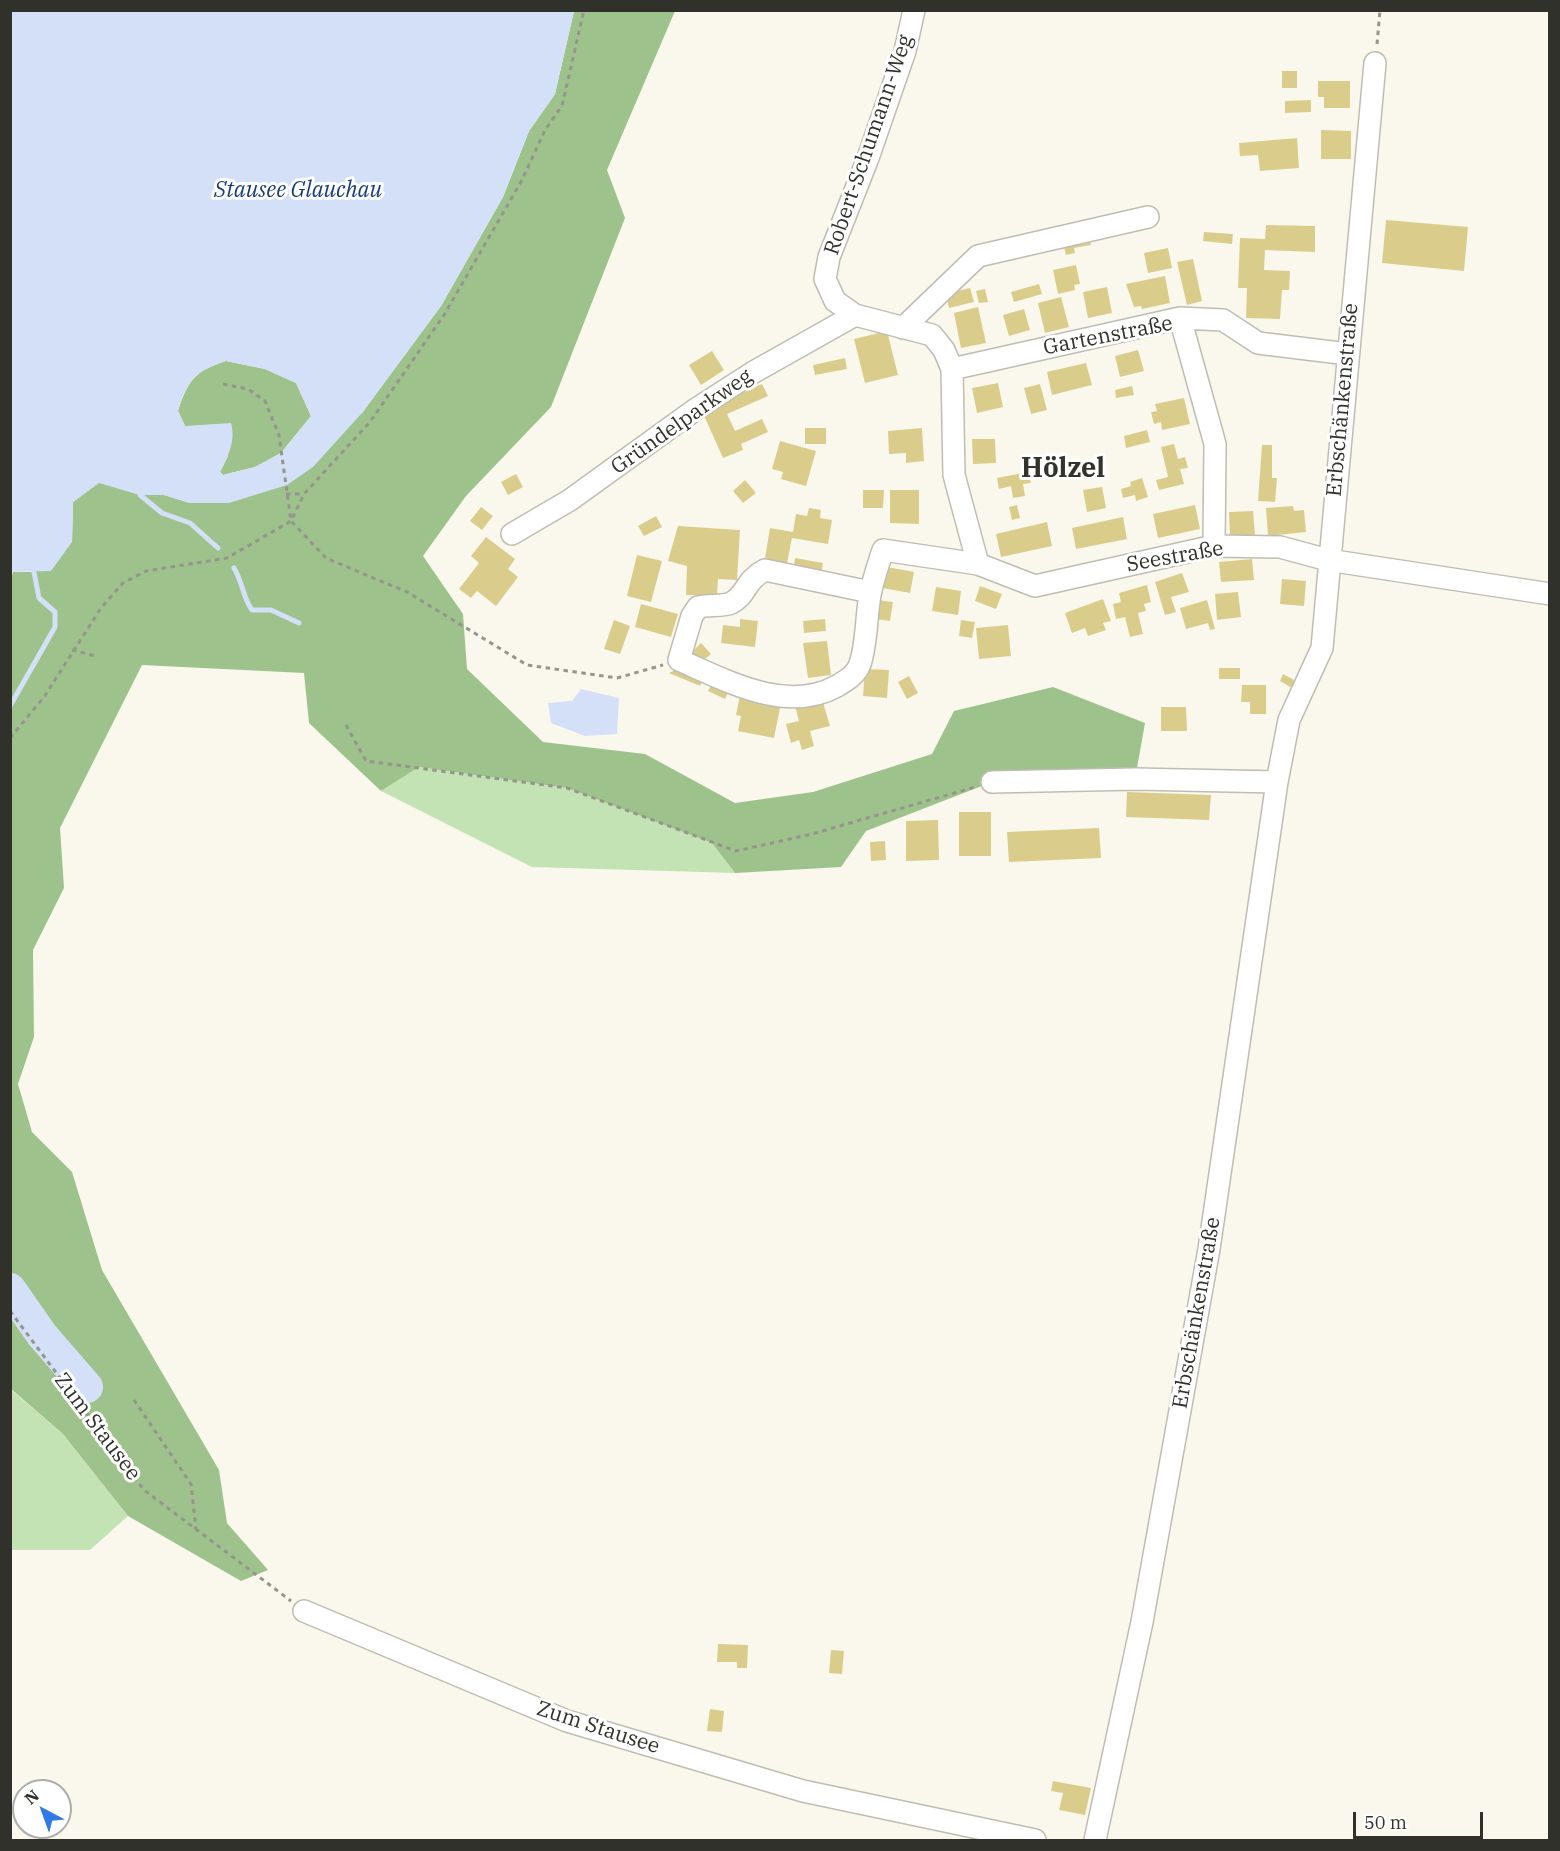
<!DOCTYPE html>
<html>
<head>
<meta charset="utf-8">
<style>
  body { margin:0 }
  #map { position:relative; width:1560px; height:1851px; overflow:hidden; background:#faf8ed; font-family:"IBM Plex Serif",serif }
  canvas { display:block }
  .frame { position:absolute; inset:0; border:12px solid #31312c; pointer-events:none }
  .north { position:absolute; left:12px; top:1779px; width:60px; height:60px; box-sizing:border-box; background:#fff; border:2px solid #adadab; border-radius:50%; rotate:319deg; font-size:16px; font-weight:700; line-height:24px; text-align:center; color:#31312c }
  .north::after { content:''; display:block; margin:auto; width:21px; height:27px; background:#317ae6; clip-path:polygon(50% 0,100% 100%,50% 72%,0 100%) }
  .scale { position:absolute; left:1353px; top:1812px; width:130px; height:27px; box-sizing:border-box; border:3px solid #31312c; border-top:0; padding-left:8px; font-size:18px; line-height:21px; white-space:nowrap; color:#31312c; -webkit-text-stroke:4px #fff; paint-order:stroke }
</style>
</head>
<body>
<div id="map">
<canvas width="1560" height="1851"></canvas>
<div class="frame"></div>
<div class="north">N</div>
<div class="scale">50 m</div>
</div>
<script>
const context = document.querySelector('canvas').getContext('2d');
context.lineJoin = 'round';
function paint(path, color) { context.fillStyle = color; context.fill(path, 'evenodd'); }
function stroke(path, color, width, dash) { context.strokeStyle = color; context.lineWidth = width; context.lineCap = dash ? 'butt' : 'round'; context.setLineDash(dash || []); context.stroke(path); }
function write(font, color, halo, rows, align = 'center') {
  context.font = font + ' "IBM Plex Serif",serif'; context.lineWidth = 6; context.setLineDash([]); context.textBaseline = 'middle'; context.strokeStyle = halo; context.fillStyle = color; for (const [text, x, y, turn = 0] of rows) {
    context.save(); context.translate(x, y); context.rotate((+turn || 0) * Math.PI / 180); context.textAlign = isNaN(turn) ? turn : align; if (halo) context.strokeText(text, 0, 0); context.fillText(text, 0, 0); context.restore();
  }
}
const green = new Path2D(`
  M419,767L567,788L712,843L735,873L532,867L381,791Z
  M10,1389L63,1434L128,1516L90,1550H11Z`);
const forest = new Path2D(`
  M574,11H675L607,170L625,218L551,407L466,496L423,556L463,614L467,669L543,742L645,754L735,803L813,792L932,754L954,711L1053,687L1145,723L1135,779L992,782L866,831L841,867L735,873L712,843L567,788L419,767L381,791L309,723L304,673L142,665L60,828L64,888L33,950L34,1037L18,1084L32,1132L72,1172L102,1270L219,1470L227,1523L268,1570L241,1581L128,1516L63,1434L11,1389L10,582L13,572H34L72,541L73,502L99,482L140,495H164L190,503L362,413L441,306L503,197L529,131L555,94Z
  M226,361L265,369L296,383L311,416L281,453L255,467L223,475L220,472L228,456L209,426H185L178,411C188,380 195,371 226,361Z`);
const water = new Path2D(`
  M10,11L11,10L574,11L555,94L529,131L503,197L441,306L362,413L313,467L287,485L229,503H190L164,495H140L99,483L73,502L72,542L51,571L13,572L10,570ZM226,361L265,369L296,383L311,416L281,453L255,467L223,475L220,472C228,457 236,440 231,423L185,426L178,411C187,380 195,371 226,361Z
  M581,689L619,698L617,734L585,736L551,723L548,703L572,701Z`);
const stream = new Path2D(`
  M140,495L162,513L190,523L218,548
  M234,568C243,583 243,598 252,610H271L299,623
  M10,706L55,627V612L39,598L34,572`);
const river = new Path2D(`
  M10,1289L42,1335L87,1387`);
const building = new Path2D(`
  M1282,71H1297V88H1282Z
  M1318,81H1350V108H1324V97H1318Z
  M1311,100V112L1285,113V101Z
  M1321,130L1351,131V159H1321Z
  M1297,138L1299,168L1260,171L1258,155L1240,156L1239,143Z
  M1386,220L1468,227L1464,271L1382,263Z
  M1266,225L1315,226V252L1265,250L1264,270L1290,271L1289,290H1282L1280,319L1246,318L1247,288H1238L1240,238L1265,239Z
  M1204,232L1233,234L1232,244L1203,241Z
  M1088,233L1091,245L1074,248L1075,253L1066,255L1062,240Z
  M1168,248L1172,268L1148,273L1144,253Z
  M1193,259L1202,301L1187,305L1177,262Z
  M1076,265L1080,284L1074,285L1075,290L1058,294L1053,270Z
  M1165,276L1170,303L1142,309L1141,306L1134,307L1126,284Z
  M1039,284L1042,294L1014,302L1011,292Z
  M1107,287L1112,313L1088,318L1083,292Z
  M970,288L974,302L949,308L946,294Z
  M985,289L988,302L979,303L976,291Z
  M1061,297L1069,327L1045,333L1038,303Z
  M978,307L986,343L961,348L954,313Z
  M1024,309L1030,330L1009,336L1003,315Z
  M887,331L898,375L865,383L854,339Z
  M1138,350L1144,371L1120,377L1115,356Z
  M712,351L724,370L701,385L689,365Z
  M845,358L847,369L815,375L813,365Z
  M1086,363L1092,385L1052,395L1047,372Z
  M998,383L1003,407L977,413L972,388Z
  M762,384L768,396L727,414L735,431L762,419L768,432L741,444L743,450L723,458L702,411Z
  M1040,384L1047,410L1031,414L1024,388Z
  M1132,386L1134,395L1116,398L1115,390Z
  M1184,398L1190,424L1162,430L1161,422L1154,424L1151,412L1157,411L1155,404Z
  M805,428H826V444H805Z
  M922,428L924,461L906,463V453L889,454L888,431Z
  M1147,430L1150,442L1126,448L1124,436Z
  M972,439H995L996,463L973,464Z
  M780,441L816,451L806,486L781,479L783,472L772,469Z
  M1174,444L1178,459L1185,457L1188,468L1180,469L1184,484L1159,490L1156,480L1168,477L1161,447Z
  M1262,445H1272V478H1277L1275,502L1258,501Z
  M1028,472L1031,483L1023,484L1025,496L1013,498L1011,486L999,489L997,478Z
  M516,474L523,487L508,495L501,482Z
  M1142,478L1148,497L1136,501L1135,495L1123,498L1121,489L1131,486L1130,482Z
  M745,480L756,493L743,503L733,491Z
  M1102,487L1106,508L1087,512L1083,490Z
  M863,490H884L883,508H863Z
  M890,490H919V524L890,523Z
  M1017,505L1020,518L1012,520L1009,507Z
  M1195,505L1200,529L1158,538L1153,514Z
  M1293,506L1294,511L1304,510L1306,532L1268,536L1266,508Z
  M481,507L493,516L482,530L470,521Z
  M809,508L821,510L820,518L832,520L828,544L792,538L786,568L764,564L770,528L793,532L796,514L807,516Z
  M1253,511L1255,535L1230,536L1229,512Z
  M656,516L662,527L644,536L638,526Z
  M1123,517L1127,539L1076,549L1072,528Z
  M1047,522L1052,546L1001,557L996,534Z
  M678,526L740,530L737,580L718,579L717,596L686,595L687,566L668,561Z
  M486,537L515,559L508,569L518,577L496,606L477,591L471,598L459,589L479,563L471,556Z
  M637,555L662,561L651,602L627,596Z
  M795,558L823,563L821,577L793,572Z
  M1252,559L1254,580L1221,582L1219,562Z
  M887,567L914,572L910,593L883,588Z
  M1182,573L1189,592L1171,597L1176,612L1165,615L1155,582Z
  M1282,579L1306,581L1304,606L1280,604Z
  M1147,585L1151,602L1144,604L1146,611L1138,613L1143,634L1130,637L1125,617L1116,619L1113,604L1121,602L1119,593Z
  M980,586L1002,594L996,609L975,601Z
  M936,587L961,591L958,615L932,611Z
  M1238,592L1241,617L1217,620L1215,594Z
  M1103,599L1111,621L1103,623L1106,630L1088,636L1085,628L1072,633L1065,613Z
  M877,600L893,602L890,621L874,619Z
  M1207,600L1215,629L1210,630L1208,623L1186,629L1180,608Z
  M641,604L678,614L671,637L635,627Z
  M740,619L758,621L755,647L721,643L723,625L740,627Z
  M825,619L826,631L804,633L803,621Z
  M614,620L630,626L620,654L604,649Z
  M961,620L975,622L972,638L959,636Z
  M1008,625L1011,656L979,659L976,628Z
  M827,641L831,675L808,678L803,643Z
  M701,643L711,654L701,662L692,652Z
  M681,667L704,676L700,686L669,673Z
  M1219,668H1240V679H1219Z
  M865,669L889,670L887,698L863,696Z
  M1283,674L1296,681L1292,688L1280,681Z
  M909,676L918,693L907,699L898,682Z
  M713,682L729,690L725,699L708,691Z
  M1242,685H1266V714H1250V702H1241Z
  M740,695L781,703L774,738L738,731L741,716L736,715Z
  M822,699L830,726L810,731L814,746L802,750L799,740L791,743L786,724L799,721L795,706Z
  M1161,707H1186L1187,731H1161Z
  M1127,792L1211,795L1209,820L1126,817Z
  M959,812H991V856H959Z
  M938,820L939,860L906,861V821Z
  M1099,828L1101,858L1009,862L1007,832Z
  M885,841L886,860L871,861L870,842Z
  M718,1644L748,1645L747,1668H737V1662H717Z
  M831,1650L844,1651L842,1674L829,1673Z
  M710,1709L724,1711L722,1732L707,1731Z
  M1053,1781L1091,1788L1085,1815L1059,1810L1063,1793L1051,1791Z`);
const path = new Path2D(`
  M1377,44L1380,10
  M223,384L248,389L265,401L279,435L291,521L326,558L407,592L527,665L617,678L663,665
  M286,494H304
  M72,650L95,656
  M346,725L366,761L567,788L736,851L812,834L975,787
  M10,738L44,697L101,608L123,583L146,571L227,558L291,521L304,494L370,422L444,315L522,180L545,130L562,106L584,10
  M10,1311L144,1490L291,1601
  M134,1400L191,1484L196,1529`);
const minor = new Path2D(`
  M914,10L905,51L868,158L829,257L825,279L835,301L855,315L932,335L944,350L952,369L954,475L978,564
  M1180,318L1223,320L1258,343L1348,354
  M903,328L978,256L1148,217
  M952,369L1180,318L1215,444L1214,546
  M512,534L570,500L696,409L752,373L855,315
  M870,592L765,570C745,580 747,595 731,603C723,607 708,604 698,607L692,616L679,660C727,681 787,714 837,686C847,680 856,675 860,664C867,643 866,617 870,595C873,580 878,565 883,550L978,564L1035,586L1214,546L1280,547L1328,560L1550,594
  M992,782L1135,779L1277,782
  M304,1611L567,1721L803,1791L1035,1840
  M1095,1840L1142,1622L1209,1249L1277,782L1289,720L1322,648L1375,63`);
const streetNames = [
  ["Robert-Schumann-Weg",869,145,-71],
  ["Gartenstraße",1108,336,-11],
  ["Erbschänkenstraße",1343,400,-85],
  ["Gründelparkweg",682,422,-35],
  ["Seestraße",1175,557,-10],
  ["Erbschänkenstraße",1197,1313,-80],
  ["Zum Stausee",97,1427,53],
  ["Zum Stausee",598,1728,18]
];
const waterNames = [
  ["Stausee Glauchau",298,191]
];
const districtNames = [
  ["Hölzel",1063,469]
];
paint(green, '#c4e3b5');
paint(forest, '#9ec28b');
paint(water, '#d3e0f7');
stroke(stream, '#d3e0f7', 5);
stroke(river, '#d3e0f7', 32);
paint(building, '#dacd8c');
stroke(minor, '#bfbdb2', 24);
stroke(path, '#96958d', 3, [4.5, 4.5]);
stroke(minor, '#fff', 21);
write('21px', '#31312c', '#fff', streetNames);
write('italic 22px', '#193c7b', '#fff', waterNames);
write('bold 27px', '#34332a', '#fff', districtNames);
</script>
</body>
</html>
